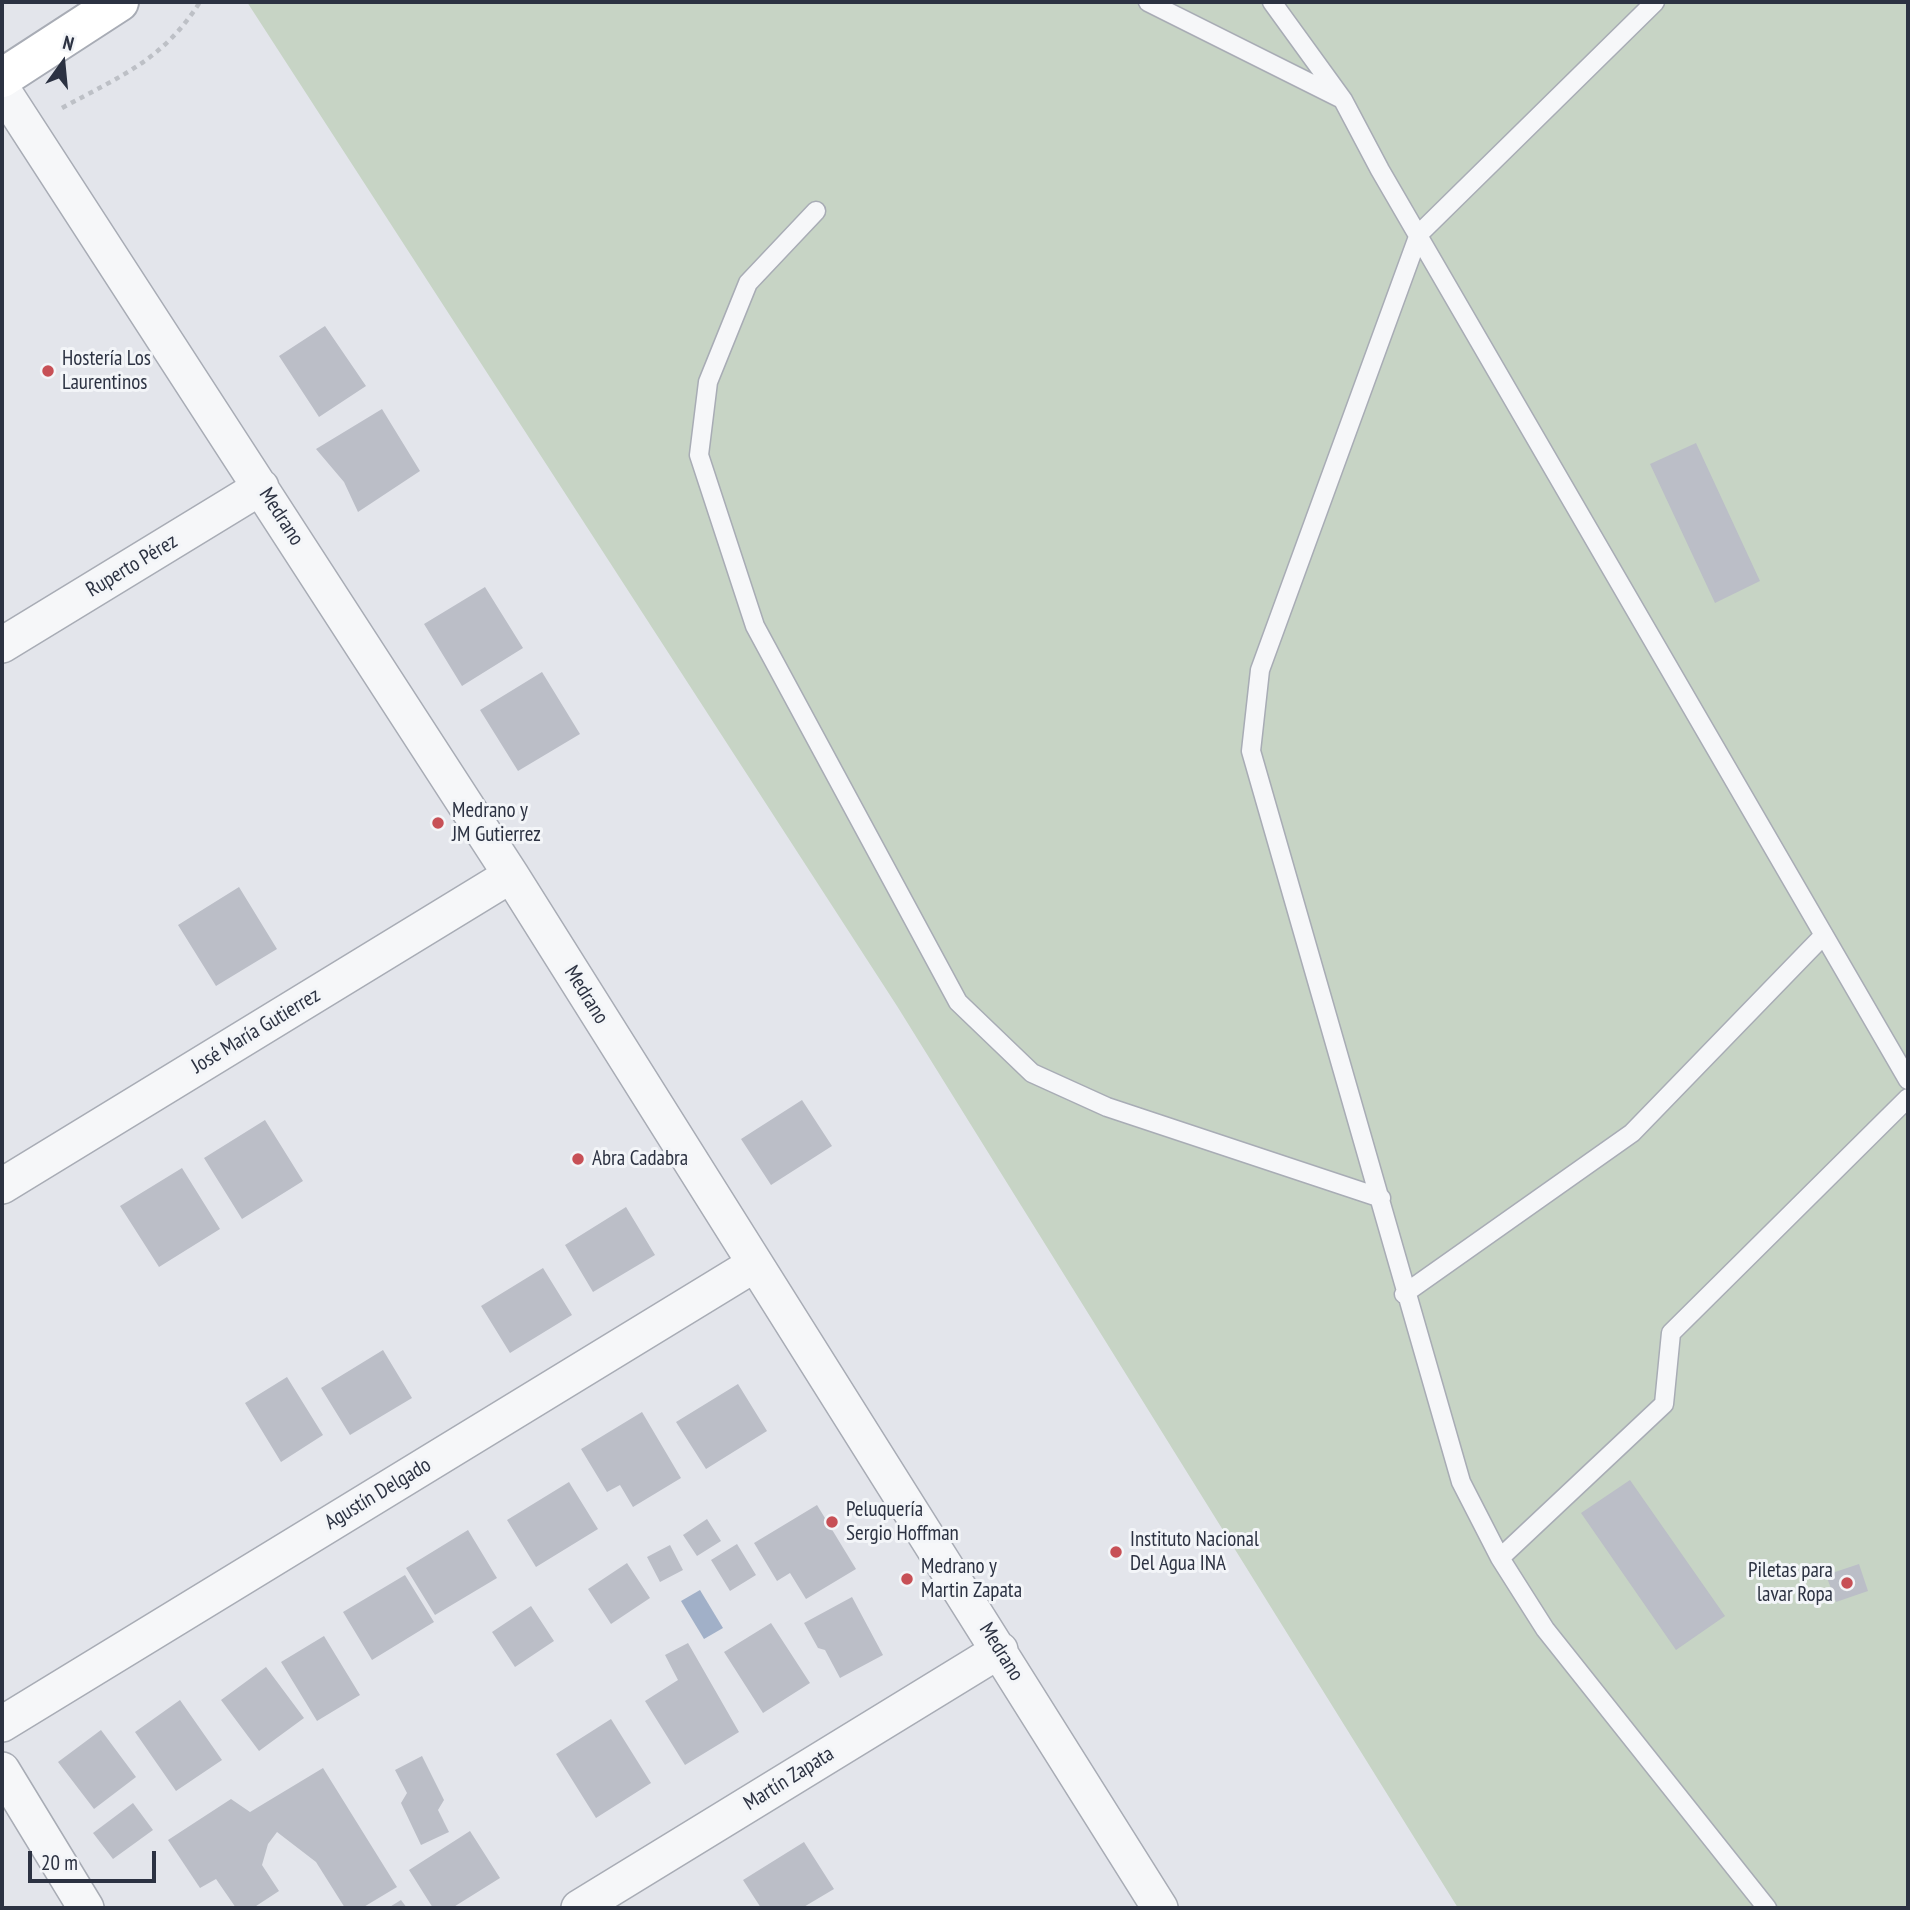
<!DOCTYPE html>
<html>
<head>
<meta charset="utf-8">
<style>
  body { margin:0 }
  #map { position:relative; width:1910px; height:1910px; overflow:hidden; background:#e3e5eb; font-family:"PT Sans Narrow",sans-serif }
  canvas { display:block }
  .frame { position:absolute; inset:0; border:4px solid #2c3242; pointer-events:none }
  .north { position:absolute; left:28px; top:28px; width:70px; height:70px; -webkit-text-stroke:5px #f3f5f8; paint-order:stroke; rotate:15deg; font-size:19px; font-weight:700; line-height:28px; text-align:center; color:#2c3242 }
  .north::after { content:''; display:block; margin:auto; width:24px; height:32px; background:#2c3242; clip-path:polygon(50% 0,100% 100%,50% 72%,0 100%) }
  .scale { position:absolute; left:28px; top:1851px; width:128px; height:32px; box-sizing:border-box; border:4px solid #2c3242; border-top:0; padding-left:9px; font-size:21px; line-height:24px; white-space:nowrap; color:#2c3242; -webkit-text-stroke:5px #f3f5f8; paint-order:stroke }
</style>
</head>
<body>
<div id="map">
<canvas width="1910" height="1910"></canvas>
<div class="frame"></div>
<div class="north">N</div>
<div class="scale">20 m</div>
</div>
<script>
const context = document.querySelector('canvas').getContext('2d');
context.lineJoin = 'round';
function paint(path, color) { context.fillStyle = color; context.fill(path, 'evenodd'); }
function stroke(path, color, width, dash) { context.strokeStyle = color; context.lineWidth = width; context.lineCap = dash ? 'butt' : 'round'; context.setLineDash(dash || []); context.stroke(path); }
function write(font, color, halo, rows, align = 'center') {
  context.font = font + ' "PT Sans Narrow",sans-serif'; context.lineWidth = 6; context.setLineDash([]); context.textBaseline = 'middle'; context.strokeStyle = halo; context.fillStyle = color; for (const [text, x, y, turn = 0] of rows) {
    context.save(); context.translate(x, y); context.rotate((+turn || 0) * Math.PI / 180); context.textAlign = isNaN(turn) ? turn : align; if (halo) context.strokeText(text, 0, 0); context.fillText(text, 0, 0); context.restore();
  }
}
const green = new Path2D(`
  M247,2H1908V1908H1458L897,1006Z`);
const water = new Path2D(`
  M700,1590L723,1628L704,1639L681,1601Z`);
const building = new Path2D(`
  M325,326L366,386L319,417L279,356Z
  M382,409L420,471L358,512L344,482L316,449Z
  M1696,443L1760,581L1715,603L1650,464Z
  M485,587L523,648L462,686L424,624Z
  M542,672L580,734L518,771L480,710Z
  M239,887L277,949L216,986L178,925Z
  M802,1100L832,1146L771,1185L741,1139Z
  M265,1120L303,1181L242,1219L204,1158Z
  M182,1168L220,1229L159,1267L120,1206Z
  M626,1207L655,1255L593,1292L565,1245Z
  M543,1268L572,1315L510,1353L481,1306Z
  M383,1350L412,1398L350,1435L321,1388Z
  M287,1377L323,1435L281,1462L245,1403Z
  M738,1384L767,1431L706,1469L676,1422Z
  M642,1412L681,1478L633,1507L620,1485L607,1492L581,1449Z
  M1630,1480L1725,1616L1676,1650L1581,1513Z
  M569,1482L598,1529L536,1567L507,1520Z
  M817,1505L856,1569L806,1599L790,1573L777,1581L754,1543Z
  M707,1519L721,1541L697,1556L683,1535Z
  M468,1530L497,1578L435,1615L406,1568Z
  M737,1544L756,1575L730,1591L711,1560Z
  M670,1545L683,1570L660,1582L647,1557Z
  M627,1563L650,1598L611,1624L588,1589Z
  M1859,1564L1868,1591L1836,1602L1826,1575Z
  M405,1575L434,1622L372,1660L343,1612Z
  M852,1597L883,1655L840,1678L825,1650L818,1648L804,1623Z
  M531,1606L554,1641L515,1667L492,1632Z
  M771,1623L810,1683L763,1713L724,1652Z
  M324,1636L360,1695L317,1721L281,1662Z
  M688,1643L739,1732L685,1765L645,1701L678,1680L665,1655Z
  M266,1667L304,1718L259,1751L221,1700Z
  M180,1700L222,1760L176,1791L135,1732Z
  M611,1719L651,1783L596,1818L556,1754Z
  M101,1730L136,1777L94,1809L58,1762Z
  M422,1756L444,1800L438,1810L449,1832L421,1845L401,1803L407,1793L395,1770Z
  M323,1768L397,1887L362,1908H345L316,1862L277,1832L268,1844L262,1865L279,1891L253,1908H236L216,1879L200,1888L168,1840L231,1799L250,1812Z
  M133,1803L153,1830L113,1859L93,1833Z
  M470,1831L500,1878L452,1908H433L409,1870Z
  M804,1842L834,1889L802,1908H761L743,1880Z
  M401,1900L407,1908H388Z`);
const path = new Path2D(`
  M62,108C122,75 162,61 200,2`);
const service = new Path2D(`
  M1148,2L1340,98
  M1272,2L1343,100L1380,170L1908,1080
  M1655,2L1419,234L1260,670L1251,751L1461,1482L1500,1558L1545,1629L1767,1908
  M816,211L748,283L708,382L699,455L755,626L958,1002L1032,1073L1107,1107L1381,1198
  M1404,1294L1632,1133L1824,935
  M1500,1558L1664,1404L1671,1333L1908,1098`);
const minor = new Path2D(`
  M2,89L511,875L1160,1908
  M2,645L261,487
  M2,1186L511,875
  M2,1724L755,1264
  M2,1770L86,1908
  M579,1908L1000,1650`);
const secondary = new Path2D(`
  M2,78L119,2`);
const markers = [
  [48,371,7,"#c75056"],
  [438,823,7,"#c75056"],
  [578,1159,7,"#c75056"],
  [832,1522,7,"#c75056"],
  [1116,1552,7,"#c75056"],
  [907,1579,7,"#c75056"],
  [1847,1583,7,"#c75056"]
];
const poiNames = [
  ["Hostería Los",62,359],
  ["Laurentinos",62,383],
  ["Medrano y",452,811],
  ["JM Gutierrez",452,835],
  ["Abra Cadabra",592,1159],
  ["Peluquería",846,1510],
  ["Sergio Hoffman",846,1534],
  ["Instituto Nacional",1130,1540],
  ["Del Agua INA",1130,1564],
  ["Medrano y",921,1567],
  ["Martin Zapata",921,1591],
  ["Piletas para",1833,1571,"right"],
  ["lavar Ropa",1833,1595,"right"]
];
const streetNames = [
  ["Medrano",281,517,57],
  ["Ruperto Pérez",132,566,-31],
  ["Medrano",586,995,58],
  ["José María Gutierrez",256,1031,-31],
  ["Agustín Delgado",378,1494,-31],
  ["Medrano",1001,1652,58],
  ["Martín Zapata",789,1779,-32]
];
paint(green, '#c7d4c5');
paint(water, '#a1b0c8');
paint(building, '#bbbec7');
stroke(service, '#a8acb5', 21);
stroke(minor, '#a8acb5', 38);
stroke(secondary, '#a8acb5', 42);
stroke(path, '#bdc0c6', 4.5, [5, 5]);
stroke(service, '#f6f7f9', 18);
stroke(minor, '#f6f7f9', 35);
stroke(secondary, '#fff', 38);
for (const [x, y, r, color] of markers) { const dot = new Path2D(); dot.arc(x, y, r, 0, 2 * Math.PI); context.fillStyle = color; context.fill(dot); stroke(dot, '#f3f5f8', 2.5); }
write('21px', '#2c3242', '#f3f5f8', poiNames, 'left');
write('21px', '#2c3242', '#f3f5f8', streetNames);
</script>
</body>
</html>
